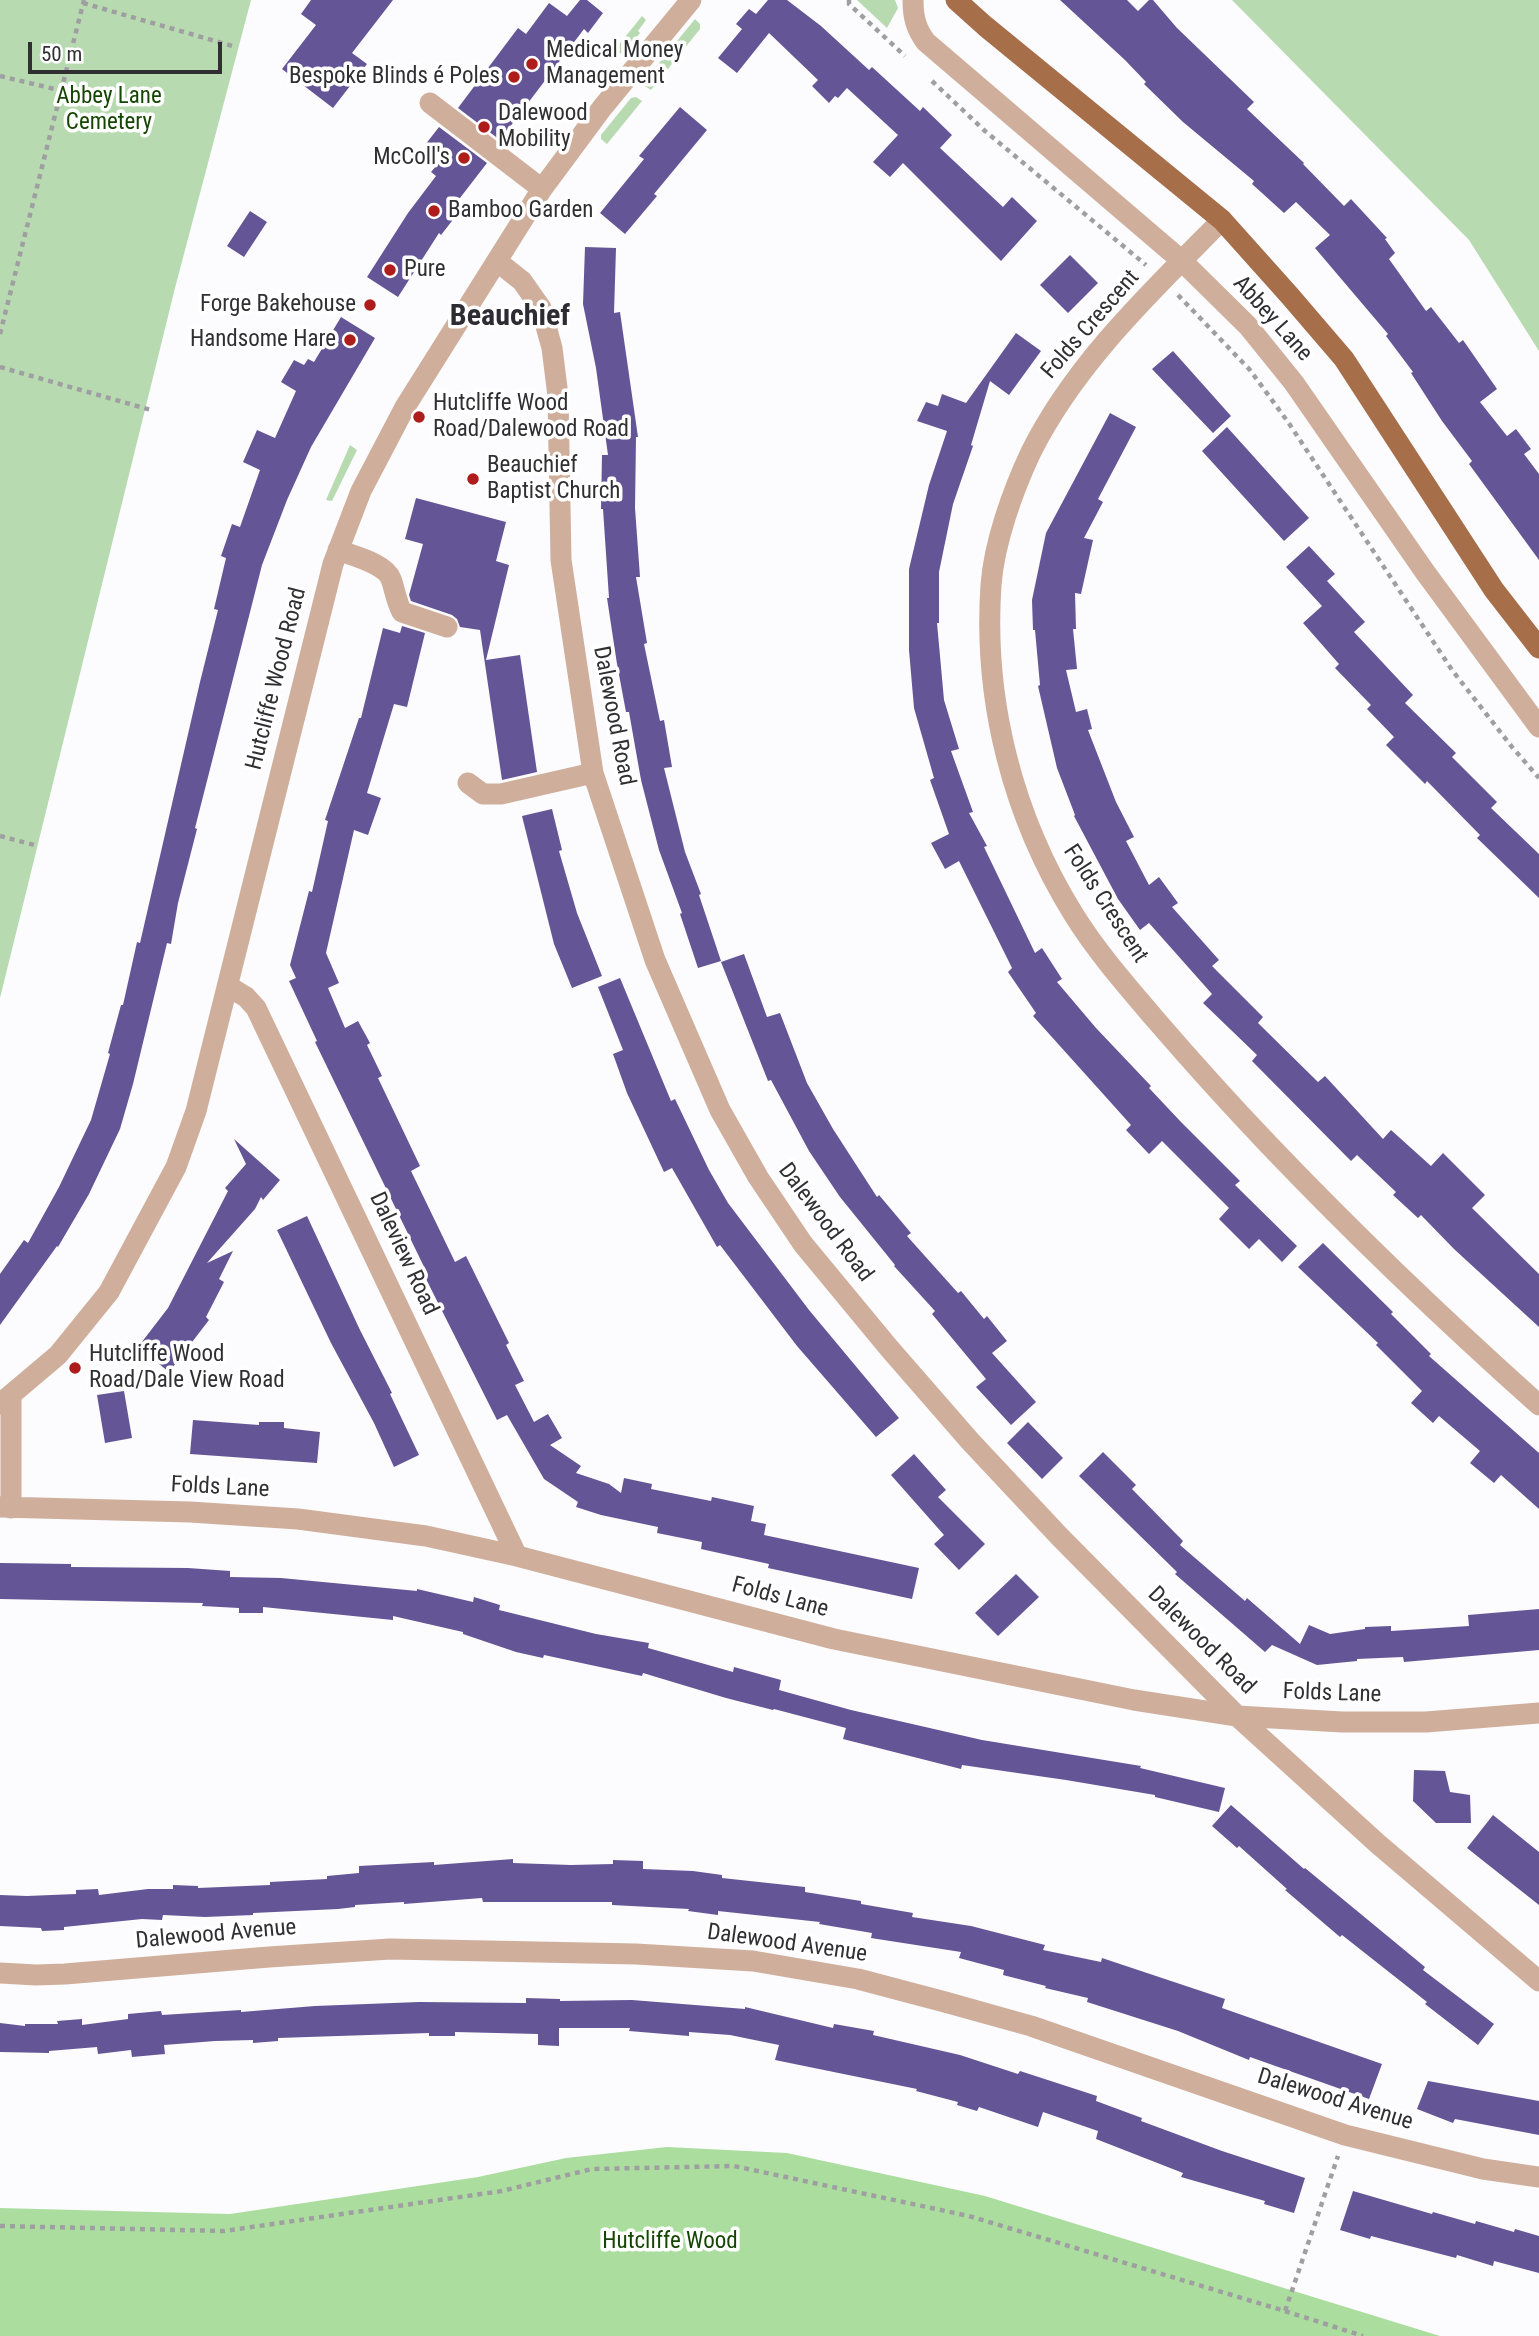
<!DOCTYPE html>
<html>
<head>
<meta charset="utf-8">
<style>
  body { margin:0 }
  #map { position:relative; width:1539px; height:2336px; overflow:hidden; background:#fcfbfe; font-family:"Roboto Condensed",sans-serif }
  canvas { display:block }
  .scale { position:absolute; left:28px; top:42px; width:194px; height:32px; box-sizing:border-box; border:4px solid #303033; border-top:0; padding-left:9px; font-size:21px; line-height:24px; white-space:nowrap; color:#303033; -webkit-text-stroke:5px #fff; paint-order:stroke }
</style>
</head>
<body>
<div id="map">
<canvas width="1539" height="2336"></canvas>
<div class="scale">50 m</div>
</div>
<script>
const context = document.querySelector('canvas').getContext('2d');
context.lineJoin = 'round';
function paint(path, color) { context.fillStyle = color; context.fill(path, 'evenodd'); }
function stroke(path, color, width, dash) { context.strokeStyle = color; context.lineWidth = width; context.lineCap = dash ? 'butt' : 'round'; context.setLineDash(dash || []); context.stroke(path); }
function write(font, color, halo, rows, align = 'center') {
  context.font = font + ' "Roboto Condensed",sans-serif'; context.lineWidth = 7; context.setLineDash([]); context.textBaseline = 'middle'; context.strokeStyle = halo; context.fillStyle = color; for (const [text, x, y, turn = 0] of rows) {
    context.save(); context.translate(x, y); context.rotate((+turn || 0) * Math.PI / 180); context.textAlign = isNaN(turn) ? turn : align; if (halo) context.strokeText(text, 0, 0); context.fillText(text, 0, 0); context.restore();
  }
}
const green = new Path2D(`
  M0,0H251L175,288L0,998Z
  M857,0H895L898,8L887,28Z
  M1232,0H1539V351L1469,240Z
  M642,16L646,20L638,31L640,33L623,54L613,52Z
  M695,19L700,24V29L651,90L645,86L646,79Z
  M636,97L642,101L607,144L601,139V135L631,98Z
  M350,445L357,450L332,501L326,500Z`);
const forest = new Path2D(`
  M667,2147L787,2153L985,2196L1440,2336H0V2208L230,2214L478,2177L566,2158Z`);
const building = new Path2D(`
  M311,0H393L352,53L367,64L333,108L282,69L316,25L301,14Z
  M580,0H587L603,13L588,33L584,29L500,140L458,108L518,28L526,34L549,3L567,16Z
  M768,0H787L821,26L869,70L872,67L920,111L923,107L952,135L940,148L1003,207L1012,197L1037,221L1001,261L903,163L890,177L873,162L898,135L847,88L838,98L835,96L829,103L812,86L818,80L769,33L737,73L718,58L742,29L736,24L749,9L756,14Z
  M1060,0H1127L1138,11L1149,0H1153L1177,28L1254,102L1247,109L1304,163L1303,164L1344,206L1351,199L1387,238L1385,239L1395,253L1389,259L1426,311L1431,307L1459,343L1463,340L1497,389L1480,402L1507,436L1516,429L1531,449L1524,454L1539,474V560L1469,464L1472,461L1442,421L1411,373L1413,372L1386,336L1388,334L1315,248L1330,235L1296,202L1284,213L1262,193L1252,184L1254,181L1183,122L1144,84L1146,82L1125,60Z
  M680,107L707,130L654,194L657,196L625,234L600,213L644,159L639,156Z
  M439,127L487,163L453,207L459,212L441,235L439,233L398,297L367,277L408,213L436,176L431,172L442,159L425,145Z
  M250,211L267,222L244,257L227,246Z
  M585,247L616,248L614,313L620,312L638,437H636L635,508L640,577H636L647,643L644,644L660,721L664,720L672,767L664,768L685,852L701,894L699,895L721,961L698,968L680,914L682,913L659,850L641,780L629,712H626L617,664L607,598H609L603,509H601L602,455H608L596,368L583,304Z
  M1070,255L1098,283L1068,313L1040,285Z
  M341,317L375,338L311,447L287,500L262,565L195,828L197,829L178,903L171,944L167,943L133,1084L120,1129L89,1194L58,1247L57,1246L0,1325V1274L24,1240L28,1243L59,1187L91,1120L110,1054L108,1053L121,1005H123L137,942L140,943L200,682L218,610L214,609L226,558L221,556L232,524L240,527L260,470L243,462L257,430L275,438L296,391L281,382L294,360L304,365L308,359L314,362Z
  M1016,333L1041,351L1009,395L990,381L971,445L973,446L953,504L939,572V623H937L944,700L959,749L951,751L973,812L969,813L987,846L984,847L1035,953L1042,948L1062,979L1057,982L1096,1028L1151,1086L1149,1088L1181,1122L1240,1181L1235,1185L1297,1246L1282,1262L1259,1239L1249,1249L1219,1219L1229,1208L1162,1141L1149,1154L1126,1130L1131,1125L1033,1016L1036,1013L1008,972L1012,968L959,861L945,869L931,843L949,834L930,780L934,778L914,708L909,650V569L929,485L947,431L917,421L926,402L938,406L942,394L966,403Z
  M1173,351L1231,416L1213,433L1152,369Z
  M1110,413L1136,427L1098,499L1103,502L1084,538L1093,540L1081,594L1075,593L1076,629H1073L1077,669L1066,670L1076,712L1087,709L1092,729L1088,730L1116,802L1134,837L1126,841L1149,885L1159,877L1178,903L1172,907L1219,960L1212,966L1263,1017L1258,1023L1318,1082L1325,1076L1383,1139L1391,1130L1431,1166L1443,1153L1485,1195L1472,1208L1539,1274V1327L1454,1249L1421,1215L1418,1218L1393,1195L1396,1192L1357,1155L1351,1161L1252,1061L1257,1055L1203,1003L1212,994L1149,923L1140,930L1118,899L1074,816L1075,815L1057,768L1038,686L1040,685L1035,630H1033L1032,600L1046,533Z
  M1227,427L1309,518L1284,541L1202,451Z
  M416,498L506,522L496,561L509,565L486,660L520,655L537,772L502,780L480,630L460,627L457,619L452,615L411,601L409,595L423,544L405,539Z
  M1309,546L1335,574L1327,581L1365,622L1354,632L1413,695L1405,703L1456,753L1452,757L1497,802L1491,808L1539,854V898L1477,838L1480,835L1427,781L1425,784L1386,745L1394,737L1367,709L1371,705L1335,668L1339,664L1303,623L1322,606L1286,567Z
  M402,626L425,633L407,707L394,704L367,793L381,798L368,835L354,830L326,953L339,983L328,988L345,1028L358,1021L370,1043L367,1045L382,1076L378,1078L420,1166L411,1171L455,1262L466,1256L509,1343L506,1345L524,1381L515,1385L534,1422L548,1414L562,1438L550,1445L581,1466L576,1473L609,1484L621,1493L624,1478L652,1484L651,1489L711,1501L712,1497L754,1506L751,1521L766,1524L764,1535L919,1568L912,1599L768,1568L769,1564L701,1549L702,1542L657,1533L658,1527L601,1515L576,1507L578,1502L544,1479L507,1415L497,1420L425,1277L428,1275L315,1042L317,1041L289,981L296,978L290,965L309,891L312,892L328,821L325,820L359,718H361L383,628L400,633Z
  M552,809L562,850L559,851L577,913L602,976L572,988L554,944L522,816Z
  M744,954L767,1017L780,1013L807,1083L833,1129L877,1197L879,1195L911,1233L907,1236L958,1293L961,1291L984,1319L987,1316L1007,1341L992,1353L1036,1402L1011,1425L976,1387L986,1379L932,1314L935,1311L894,1266L895,1265L840,1197L809,1151L771,1080L768,1081L721,962Z
  M620,978L671,1101L675,1099L709,1170L728,1203L809,1310L899,1418L876,1437L797,1346L720,1245L717,1247L672,1168L664,1172L627,1093L613,1054L623,1050L598,987Z
  M234,1139L280,1180L263,1200L261,1197L255,1209L207,1263L233,1251L219,1279L224,1282L206,1317L209,1320L169,1372L138,1347L168,1308L228,1191L225,1188L246,1164Z
  M307,1216L360,1330L392,1393L390,1394L419,1455L394,1467L374,1423L331,1343L277,1230Z
  M1323,1243L1393,1312L1391,1314L1431,1354L1429,1356L1539,1453V1509L1501,1475L1494,1483L1470,1463L1480,1451L1439,1416L1433,1423L1411,1403L1422,1391L1376,1345L1378,1343L1298,1267Z
  M124,1391L132,1438L105,1443L97,1395Z
  M193,1420L259,1425V1422H284V1428L320,1432L317,1463L190,1454Z
  M1028,1422L1063,1458L1042,1479L1007,1443Z
  M1103,1452L1136,1485L1132,1489L1183,1541L1180,1545L1245,1601L1247,1598L1300,1644L1309,1625L1330,1634L1365,1629V1627L1391,1626V1631L1469,1626L1468,1615L1539,1609V1650L1404,1662L1403,1657L1357,1659V1661L1317,1665L1272,1645L1265,1652L1175,1574L1177,1572L1079,1476Z
  M914,1454L946,1490L938,1497L985,1544L959,1570L934,1544L944,1535L891,1475Z
  M0,1563L71,1564V1567L188,1568L230,1571V1577L281,1578L417,1591V1589L473,1602L474,1597L500,1605L499,1610L596,1634L649,1643L648,1648L733,1672L734,1667L781,1680L779,1690L851,1710L982,1740L1141,1766L1140,1768L1225,1788L1219,1812L1155,1797V1795L1066,1780L962,1765L961,1769L843,1739L846,1728L774,1709L773,1710L726,1698L643,1673L642,1676L544,1655L543,1658L516,1652L463,1634V1632L393,1616V1620L263,1607V1613H239V1608L202,1606L203,1603L0,1599Z
  M1016,1574L1039,1597L998,1636L975,1613Z
  M1414,1770L1445,1771L1450,1792L1470,1795L1471,1823H1436L1413,1801Z
  M1231,1805L1304,1869L1305,1868L1425,1967L1423,1970L1494,2024L1478,2045L1425,2004L1427,2002L1342,1935L1340,1937L1285,1890L1287,1889L1239,1846L1237,1848L1212,1826Z
  M1493,1815L1539,1852V1905L1467,1848Z
  M513,1859V1863L571,1865L613,1864V1860L643,1861V1869L693,1871L722,1875V1878L805,1887V1892L861,1901V1904L913,1913L912,1917L971,1926L1045,1945L1043,1950L1101,1962L1102,1958L1225,1999L1222,2008L1382,2064L1369,2099L1250,2057L1249,2060L1178,2031L1087,2002L1088,1998L1045,1988L1046,1986L1003,1975L1004,1970L959,1958L961,1952L871,1938L872,1933L819,1924L820,1922L718,1911V1915L688,1911L689,1909L612,1905V1902H483L482,1898L404,1904V1902L355,1905V1907L338,1909L253,1913V1915L205,1917L163,1915L162,1920L142,1919L64,1927V1930L42,1931L41,1928L0,1926V1895L27,1896L76,1894V1890L98,1889L99,1895L148,1889H173V1885L198,1886V1888L270,1885V1882L327,1879V1876L359,1873V1866L434,1862V1865Z
  M526,1998L560,1999V2001L632,2000L745,2009V2007L833,2028L834,2024L874,2031L873,2035L960,2055L1018,2074L1020,2071L1097,2096L1096,2101L1142,2118L1141,2121L1222,2151L1305,2178L1294,2213L1264,2204L1265,2201L1181,2177L1183,2173L1096,2139L1098,2131L1043,2112L1038,2127L979,2107L977,2111L957,2105L958,2102L916,2091L917,2089L775,2060L779,2045L730,2035L689,2032V2036L629,2031L630,2028H559V2046L538,2045V2034L455,2032V2036H429V2033L278,2038V2041L253,2043V2040L215,2041L164,2045L165,2054L132,2057L131,2050L98,2054L97,2047L49,2051V2053L0,2052V2023L25,2026V2024H58L57,2021L82,2019V2025L128,2019V2014L161,2011L162,2015L241,2010V2012L315,2006L419,2002L526,2003Z
  M1428,2081L1539,2101V2135L1455,2119L1453,2123L1417,2109Z
  M1353,2191L1432,2214L1433,2212L1475,2224L1476,2221L1514,2232L1515,2229L1539,2236V2273L1494,2261L1493,2266L1457,2255L1456,2258L1371,2236L1370,2239L1340,2230Z`);
const path = new Path2D(`
  M849,0V4L905,56
  M83,3L236,47
  M0,76L63,91
  M932,81L985,131L1146,265
  M1178,295L1250,370L1288,422L1452,670L1512,747L1539,778
  M0,334L84,0
  M0,367L151,410
  M0,836L38,846
  M0,2226L224,2231L502,2191L592,2169L734,2166L969,2216L1285,2311L1338,2156
  M1285,2311L1363,2336`);
const minor = new Path2D(`
  M913,0C913,17 916,29 926,42L1182,261L1248,326L1294,383L1425,572L1539,727
  M430,103L542,189
  M1222,220C1152,291 1076,362 1031,452C1013,490 994,543 991,585C983,701 1013,817 1074,915C1097,952 1127,986 1155,1019C1192,1062 1230,1104 1269,1145C1355,1235 1446,1322 1539,1405
  M498,262L522,281L541,308L552,348L558,396L561,560L593,773L655,960L720,1110L758,1177L803,1244L889,1348L970,1441L1059,1536L1237,1716L1378,1844L1539,1981
  M338,550C353,556 385,563 391,579C395,590 396,601 402,612L447,627
  M468,783L483,794H501L593,773
  M228,986L246,997L256,1008L517,1556
  M0,1404L58,1355L109,1292L176,1167L196,1111L333,564L361,491L405,407L542,189L602,108L691,0
  M0,1507L190,1512L298,1519L426,1536L517,1556L834,1639L1134,1700L1237,1716L1342,1722H1426L1539,1713
  M11,1508V1396
  M0,1973L36,1975L65,1974L269,1957L390,1949L636,1954L753,1961L858,1979L945,2002L1031,2026L1345,2135L1483,2169L1539,2177`);
const major = new Path2D(`
  M956,0L985,26L1222,220L1290,296L1344,359L1494,590L1539,648`);
const markers = [
  [532,64,7,"#ae1c1c"],
  [514,77,7,"#ae1c1c"],
  [484,127,7,"#ae1c1c"],
  [464,158,7,"#ae1c1c"],
  [434,211,7,"#ae1c1c"],
  [390,270,7,"#ae1c1c"],
  [370,305,7,"#ae1c1c"],
  [350,340,7,"#ae1c1c"],
  [419,417,7,"#ae1c1c"],
  [473,479,7,"#ae1c1c"],
  [75,1368,7,"#ae1c1c"]
];
const poiNames = [
  ["Medical Money",546,51],
  ["Management",546,77],
  ["Bespoke Blinds é Poles",500,77,"right"],
  ["Dalewood",498,114],
  ["Mobility",498,140],
  ["McColl's",450,158,"right"],
  ["Bamboo Garden",448,211],
  ["Pure",404,270],
  ["Forge Bakehouse",356,305,"right"],
  ["Handsome Hare",336,340,"right"],
  ["Hutcliffe Wood",433,404],
  ["Road/Dalewood Road",433,430],
  ["Beauchief",487,466],
  ["Baptist Church",487,492],
  ["Hutcliffe Wood",89,1355],
  ["Road/Dale View Road",89,1381]
];
const parkNames = [
  ["Abbey Lane",109,97],
  ["Cemetery",109,123],
  ["Hutcliffe Wood",670,2242]
];
const streetNames = [
  ["Abbey Lane",1272,319,48],
  ["Folds Crescent",1091,325,-49],
  ["Hutcliffe Wood Road",277,679,-76],
  ["Dalewood Road",613,716,79],
  ["Folds Crescent",1105,904,57],
  ["Dalewood Road",825,1223,53],
  ["Daleview Road",403,1254,65],
  ["Folds Lane",220,1488,3],
  ["Folds Lane",780,1598,15],
  ["Dalewood Road",1201,1641,45],
  ["Folds Lane",1332,1694,2],
  ["Dalewood Avenue",216,1935,-5],
  ["Dalewood Avenue",787,1944,8],
  ["Dalewood Avenue",1335,2100,17]
];
const districtNames = [
  ["Beauchief",510,317]
];
paint(green, '#b8dab0');
paint(forest, '#abde9e');
paint(building, '#645596');
stroke(path, '#9f9fa2', 4.5, [5, 5]);
stroke(minor, '#cfaf9b', 21);
stroke(major, '#a66e49', 21);
for (const [x, y, r, color] of markers) { const dot = new Path2D(); dot.arc(x, y, r, 0, 2 * Math.PI); context.fillStyle = color; context.fill(dot); stroke(dot, '#fff', 2.5); }
write('23px', '#303033', '#fff', poiNames, 'left');
write('23px', '#164604', '#fff', parkNames);
write('23px', '#303033', '#fff', streetNames);
write('bold 30px', '#2d2c32', '#fff', districtNames);
</script>
</body>
</html>
